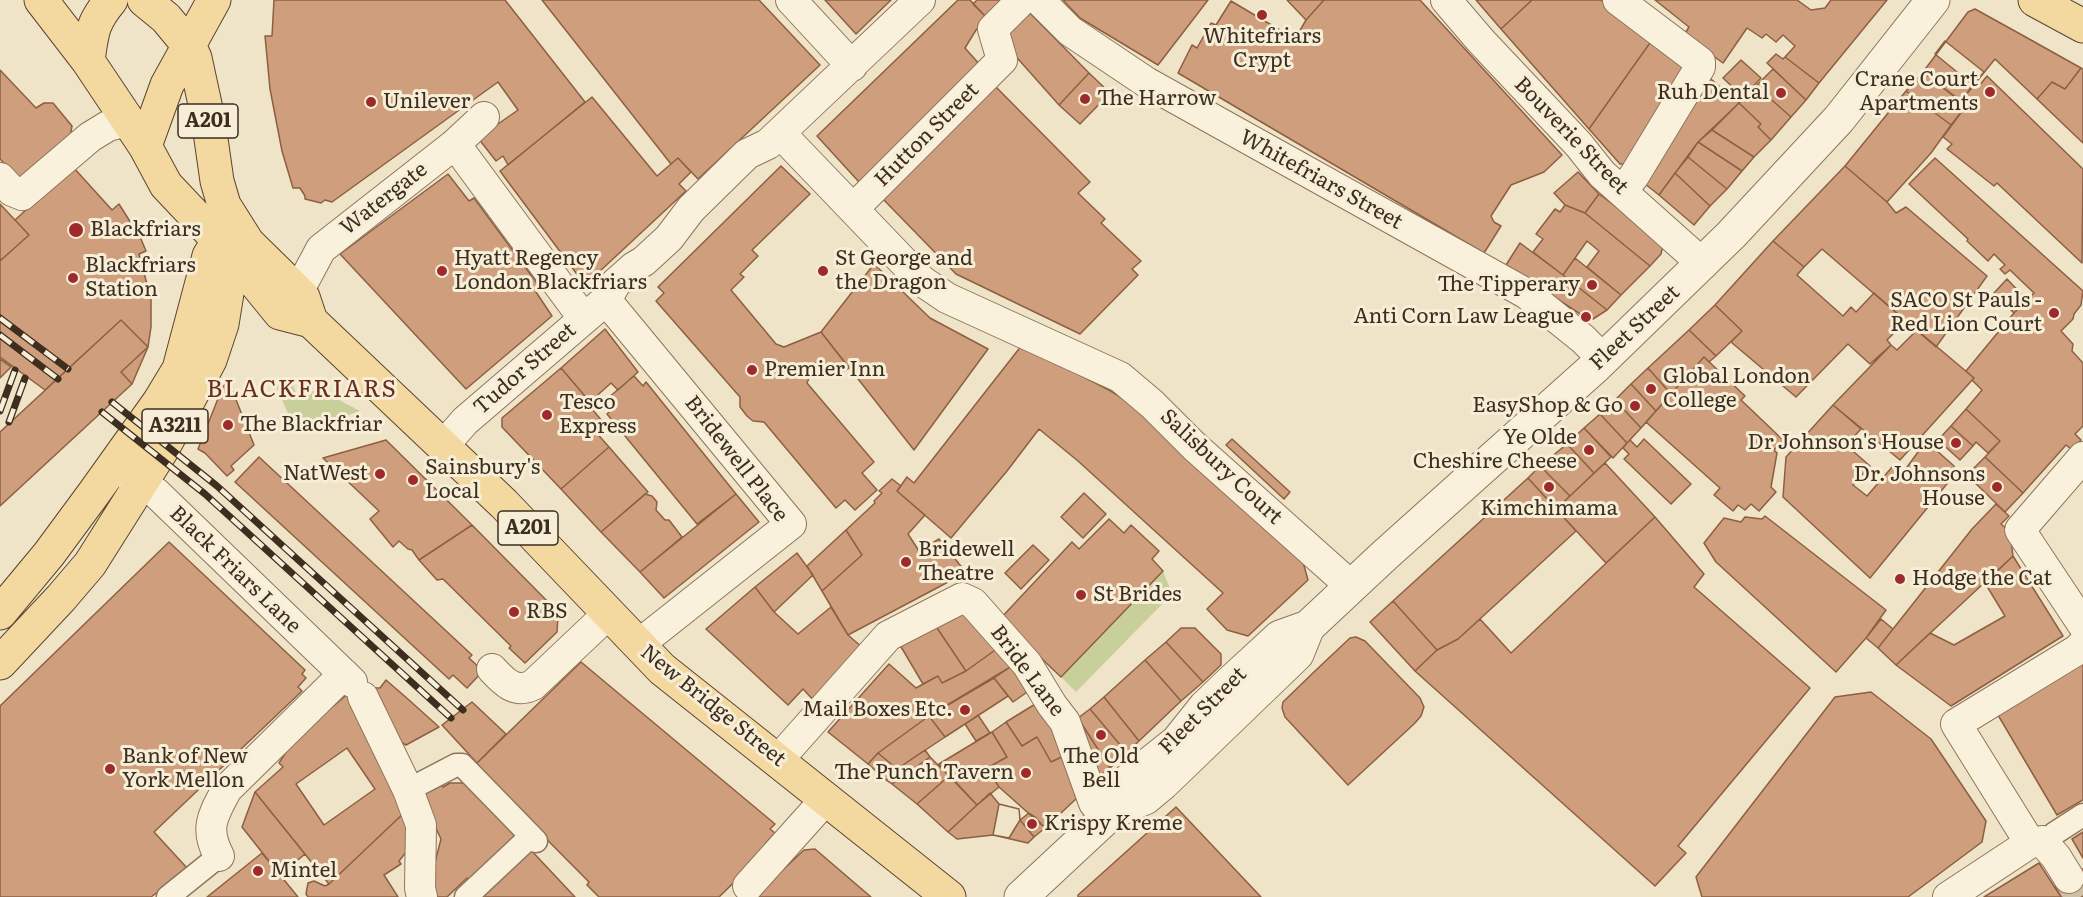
<!DOCTYPE html>
<html>
<head>
<meta charset="utf-8">
<style>
  body { margin:0 }
  canvas { display:block; background:#f0e4c8 }
</style>
</head>
<body>
<canvas width="2083" height="897"></canvas>
<script>
const context = document.querySelector('canvas').getContext('2d');
context.lineJoin = 'round';
function paint(path, color) { context.fillStyle = color; context.fill(path, 'evenodd'); }
function stroke(path, color, width, dash) { context.strokeStyle = color; context.lineWidth = width; context.lineCap = dash ? 'butt' : 'round'; context.setLineDash(dash || []); context.stroke(path); }
function write(font, color, halo, rows, align = 'center') {
  context.font = font + ' Literata,serif'; context.lineWidth = 6; context.setLineDash([]); context.textBaseline = 'middle'; context.strokeStyle = halo; context.fillStyle = color; for (const [text, x, y, turn = 0] of rows) {
    context.save(); context.translate(x, y); context.rotate((+turn || 0) * Math.PI / 180); context.textAlign = isNaN(turn) ? turn : align; if (halo) context.strokeText(text, 0, 0); context.fillText(text, 0, 0); context.restore();
  }
}
const green = new Path2D(`
  M291,380L298,398L318,389L360,411L313,428L309,419L293,425L276,386Z
  M1163,571L1172,594L1076,692L1061,677Z`);
const building = new Path2D(`
  M274,0H505L585,102L508,165L503,156L496,161L478,138L518,110L498,82L332,202L325,200L321,203L305,199V196L300,188H293L282,151L270,89L265,36H272Z
  M542,0H759L820,65L698,179L678,158L671,164Z
  M825,0H891L856,34Z
  M958,0H970L985,16L1008,0L976,30L965,48L981,66L859,182L817,136Z
  M977,0H1003L985,16L973,4Z
  M1063,0H1208L1158,65L1080,18Z
  M1287,0H1324L1306,20Z
  M1324,0H1420L1562,155L1544,172L1511,185L1491,216L1494,222L1501,226L1484,253L1178,73L1192,45L1197,48L1211,23L1216,25L1231,1L1295,39L1306,20Z
  M1476,0H1532L1501,29Z
  M1532,0H1601L1652,40L1589,129L1501,29Z
  M1655,0H1797L1811,10L1825,8L1831,0H1887L1819,83L1785,57L1795,46L1783,35L1776,42L1766,34L1762,38L1747,28L1723,63L1684,35L1689,27Z
  M1026,9L1089,73L1059,105L1003,42Z
  M1975,9L2022,35L2081,68L2065,89L2052,82L2037,99L1995,59L1961,101L1923,72L1968,12Z
  M1652,40L1686,69L1626,164H1620L1589,129Z
  M1945,41L1984,72L1973,85L1935,54Z
  M1776,54L1783,59L1785,57L1819,83L1806,100L1767,63Z
  M1741,60L1761,78L1743,97L1723,78Z
  M2081,68L2083,69V143L2037,99L2052,82L2065,89Z
  M1773,69L1806,100L1791,117L1756,86Z
  M0,70L36,108L44,103H53L72,126L70,137L19,179L0,159Z
  M1923,72L1966,106L1951,125L1906,91Z
  M1089,73L1110,93L1080,124L1059,105Z
  M1705,74L1739,103L1698,142L1659,195L1640,180Z
  M1987,76L2083,169L2082,263L1997,183L1994,186L1947,149L1952,144L1943,137L1966,106L1961,101L1975,82L1979,86Z
  M995,86L1090,182L1078,193L1105,219L1101,223L1141,261L1132,269L1138,275L1080,334L956,274L881,197Z
  M1756,86L1791,117L1771,140L1758,127L1761,124L1739,103Z
  M1906,91L1951,125L1931,153L1887,202L1845,166Z
  M592,97L657,176L678,158L691,172L679,184L686,191L585,285L500,171Z
  M1739,103L1761,124L1758,127L1771,140L1754,157L1712,130Z
  M1712,130L1754,157L1742,171L1698,142Z
  M1698,142L1742,171L1727,189L1688,157Z
  M1688,157L1727,189L1710,206L1675,173Z
  M1935,158L2083,291L2081,305L2074,314L2073,319L2061,331L2073,344L2072,351L2083,363V426L2075,434L2081,440L2072,450L2066,445L2023,493L1985,457L2000,441L1966,409L1982,390L1972,380L1974,378L1966,371L2014,313L2034,293L2010,270L2005,274L2000,269L2005,265L1994,254L1988,261L1967,241L1968,239L1909,184Z
  M781,166L810,194L752,250L758,256L740,274L744,277L731,290L776,344L784,347L821,332L849,368L836,375L815,363L807,383L874,462L862,473L877,490L855,510L845,500L836,508L764,422L753,421L747,416L740,407V397L656,301L664,293L658,287Z
  M1845,166L1887,202L1896,213L1906,207L1987,276L1936,347L1822,249L1804,267L1773,241Z
  M73,167L112,210L119,204L141,239L146,251L139,254L151,299V327L148,347L121,320L45,390L0,357V261L29,235L15,220Z
  M1578,172L1599,194L1585,213L1565,205L1554,193Z
  M1675,173L1710,206L1694,225L1659,195Z
  M448,174L469,201L474,198L539,286L534,289L552,316L466,389L340,254Z
  M1599,194L1646,229L1663,245L1661,254L1650,266L1585,213Z
  M0,204L29,235L0,261Z
  M1565,205L1585,213L1650,266L1621,295L1587,267L1599,251L1587,241L1563,275L1533,252L1543,239L1536,234L1555,209L1560,212Z
  M1773,241L1804,267L1797,275L1843,316L1851,307L1856,312L1874,293L1906,321L1887,340L1891,345L1870,364L1848,344L1796,397L1731,342L1742,331L1715,305Z
  M1520,243L1563,275L1607,310L1593,319L1580,314L1506,265Z
  M1575,258L1621,295L1607,310L1563,275Z
  M874,264L930,318L988,349L914,450L821,332Z
  M2007,279L2027,300L2014,313L1994,293Z
  M1715,305L1742,331L1716,356L1689,330Z
  M121,320L148,347L121,372L132,384L0,506V432Z
  M605,329L638,372L618,390L611,383L590,402L561,368Z
  M1689,330L1716,356L1709,362L1704,357L1671,394L1648,368Z
  M1917,330L1974,378L1900,460L1833,405L1891,345L1897,350Z
  M1022,345L1109,390L1135,406L1303,562L1308,580L1248,636L1227,630L1207,609L1223,593L1078,461L1039,429L1007,471L951,538L897,491L907,477L914,483Z
  M148,347L132,384L121,372Z
  M1704,357L1745,396L1741,400L1783,440L1774,450L1777,453L1771,487L1776,492L1759,511L1751,504L1745,510L1738,505L1733,511L1714,495L1720,488L1646,422Z
  M0,359L11,367L0,378Z
  M561,368L590,402L588,404L602,421L593,429L609,447L561,489L502,427V418Z
  M1648,368L1671,394L1656,411L1631,384Z
  M634,376L643,386L646,382L736,494L697,524L607,414L615,406L608,398Z
  M227,384L231,387L254,445L231,466L234,470L227,476L205,453L198,449L223,386Z
  M1631,384L1656,411L1641,428L1615,400Z
  M1615,400L1641,428L1627,443L1600,414Z
  M1833,405L1861,429L1846,445L1870,466L1853,485L1867,496L1893,466L1902,474L1926,441L1954,466L1955,474L1870,578L1783,497L1786,457Z
  M1966,409L2000,441L1988,453L1976,442L1973,446L1951,426Z
  M1600,414L1627,443L1613,458L1584,428Z
  M1951,426L1973,446L1960,460L1938,440Z
  M1584,428L1611,457L1594,473L1567,444Z
  M1232,439L1290,492L1284,499L1226,445Z
  M1644,439L1691,484L1671,504L1624,459L1629,454L1623,448L1627,443L1630,440L1637,447Z
  M386,440L472,525L419,560L412,550L408,549L399,541L393,547L370,519L379,511L323,458Z
  M1567,444L1594,473L1570,496L1540,466Z
  M609,447L648,492L601,532L561,489Z
  M259,457L472,655L469,658L483,671L467,688L453,675L449,679L235,482Z
  M1985,457L2023,493L2005,512L1967,475Z
  M1605,463L1655,517L1606,563L1556,509Z
  M1540,466L1570,496L1556,509L1528,478Z
  M1528,478L1576,531L1458,639L1437,650L1393,601Z
  M892,479L901,486L897,491L925,515L908,534L919,551L939,539L964,570L950,581L848,635L822,591L862,555L846,530L875,503L874,501L882,493L879,491Z
  M1084,493L1106,514L1083,538L1061,517Z
  M645,494L652,496L657,502L656,510L665,520H669L682,537L640,572L601,532Z
  M736,494L759,522L664,598L640,572Z
  M1996,504L2009,516L2001,524L2010,532L2013,556L1896,665L1878,648L1972,529Z
  M1765,516L1886,610L1866,638L1836,672L1716,562L1704,543L1724,518L1741,522L1745,517L1762,519Z
  M1655,517L1704,574L1694,587L1810,688L1678,846L1686,853L1655,886L1415,671L1437,650L1458,639L1480,619L1511,653Z
  M1109,519L1124,533L1131,525L1159,551L1152,559L1163,571L1061,677L1000,619L1072,542L1079,549Z
  M472,525L553,607L558,616L557,632L525,663L509,648L511,646L443,579L437,580L419,560Z
  M846,530L862,555L822,591L807,566Z
  M169,542L305,670L302,674L306,678L298,687L302,691L154,832L188,869L151,897H0V706Z
  M1033,545L1049,560L1021,589L1005,573Z
  M797,553L813,575L774,612L755,587Z
  M2013,556L2063,636L1951,706L1896,665L1930,633L1954,645L2005,616L1985,583Z
  M755,587L774,612L798,634L831,607L848,635L863,648L817,704L803,689L788,705L706,629Z
  M1393,601L1437,650L1415,671L1370,622Z
  M968,608L998,648L966,671L933,622Z
  M1881,619L1893,629L1878,648L1866,638Z
  M933,622L966,671L942,683L938,676L923,684L897,640Z
  M1181,628H1195L1221,654V665L1203,682L1166,642Z
  M1356,637L1365,641L1420,698L1424,707L1421,716L1414,724L1348,785L1285,717L1282,708L1283,702L1315,671L1350,638Z
  M1166,642L1203,682L1181,701L1145,660Z
  M998,648L1012,666L929,716L878,753L868,764L828,732L889,664L916,688L938,676L942,683L966,671Z
  M2083,658V800L2057,815L1995,710Z
  M1145,660L1181,701L1139,741L1104,697Z
  M581,662L775,824L770,829L775,833L765,844L769,848L719,897H599L587,885L589,882L474,766Z
  M1012,666L1030,690L1013,702L994,678Z
  M994,678L1008,696L945,737L929,716Z
  M386,680L409,700L439,727L406,745L396,739L373,688H380Z
  M1871,692L1931,739L1986,821L1982,842L1908,897H1702L1696,877L1835,697Z
  M349,693L407,810L329,884L255,792L283,767L279,763L295,738ZM347,748L375,789L324,825L296,784Z
  M1104,697L1139,741L1127,753L1090,709Z
  M472,702L506,734L477,763L442,725Z
  M1037,703L1058,734L1066,755L1051,762L1037,737L1022,746L1006,722Z
  M1090,709L1127,753L1110,768L1078,718Z
  M978,715L990,733L976,741L965,724Z
  M929,716L945,737L897,769L878,753Z
  M1078,718L1110,768L1100,776Z
  M1006,722L1022,746L1037,737L1051,762L1066,755L1077,798L1045,828L999,787L987,768L1007,757L992,732Z
  M992,732L1007,757L987,768L999,787L977,805L939,764Z
  M925,750L930,757L892,784L886,780L897,769Z
  M878,753L897,769L886,780L868,764Z
  M930,757L949,776L917,804L892,784Z
  M949,776L977,805L948,832L917,804Z
  M438,782L443,787L450,783H465L516,836L469,880L467,878L447,897H435L434,866L441,839L419,792Z
  M255,792L305,854L280,875L242,827Z
  M990,793L999,804L1019,809L1020,820L1034,837L1028,843L993,835L957,839L948,832Z
  M999,804L1019,809L1020,820L1009,838L993,835Z
  M1176,807L1261,897H1078V895Z
  M407,810V851L399,861L401,864L384,875L398,897H308L306,894L308,883L314,881L325,886L329,884Z
  M1029,813L1035,817L1045,828L1034,837L1020,820Z
  M2083,832V858L2072,839Z
  M528,847L575,897H476Z
  M815,849L871,897H754L804,850Z
  M262,853L298,897H207Z
  M2039,863L2061,897H1984Z
  M2083,869V897H2061L2055,887Z`);
const minorTunnel = new Path2D(`
  M2069,878L2080,897`);
const pedestrian = new Path2D(`
  M408,790L456,765H462L536,841
  M2055,833L2083,815
  M168,897L219,856
  M466,897L531,836`);
const minor = new Path2D(`
  M791,0L852,66
  M1039,0L1070,31L1146,82L1527,294L1583,339L1603,359
  M1446,0L1481,41L1579,145L1602,174L1703,264
  M1618,0L1700,62V67L1634,176L1622,191
  M780,133L922,281L947,298L1120,377L1152,404L1194,446L1351,586
  M455,144L584,319
  M0,178L12,191L22,195L90,137L108,126L128,121
  M853,209L1002,60L993,29L1022,0
  M298,292L321,249L455,144L484,117
  M606,300L791,524L638,645
  M444,445L465,421L606,300L616,283L634,267L644,261L669,238L691,209L747,154L768,144L920,0
  M2083,457L2020,530L2083,625
  M120,469L156,493L352,682
  M492,669C504,682 515,694 533,685L608,614
  M363,697L408,790L421,825L420,888L422,897
  M778,760L888,636L962,598L973,603L1027,664L1052,705L1065,722L1094,803L1108,816
  M2030,843L1956,724L2077,650L2083,644
  M219,856C204,828 213,815 227,789L344,674
  M748,886L826,799
  M1948,897L2030,843L2042,841L2056,857L2069,878`);
const tertiary = new Path2D(`
  M1112,812L1145,798L1163,783L1297,654L1308,627L1385,555L1596,366L1731,235L1839,119L1933,0
  M1021,897L1108,816L1128,781L1177,742L1205,707L1230,683L1280,637L1308,627`);
const primary = new Path2D(`
  M41,0L88,61L145,146L166,185L236,259L280,313L311,321
  M144,0L166,18L190,47L195,58L208,118L217,181L224,205L248,243L303,297L311,321L504,504L662,669L949,897
  M2035,0L2083,26
  M88,61C92,32 92,23 111,0
  M145,146L167,85L214,0
  M0,613L49,554L94,493L159,402L179,369L209,256L232,219
  M0,663L61,598L90,564L162,450L210,360L222,324L228,287L236,259L248,243`);
const rail = new Path2D(`
  M0,318L68,369
  M0,335L58,379
  M112,402L217,486L463,710
  M0,411L15,370
  M102,412L205,494L451,718
  M9,422L25,378`);
const markers = [
  [1262,15,6,"#9e2a2b"],
  [1990,92,6,"#9e2a2b"],
  [1781,93,6,"#9e2a2b"],
  [1085,99,6,"#9e2a2b"],
  [371,102,6,"#9e2a2b"],
  [76,230,8,"#9e2a2b"],
  [442,271,6,"#9e2a2b"],
  [823,271,6,"#9e2a2b"],
  [73,278,6,"#9e2a2b"],
  [1592,285,6,"#9e2a2b"],
  [2054,313,6,"#9e2a2b"],
  [1586,317,6,"#9e2a2b"],
  [752,370,6,"#9e2a2b"],
  [1651,389,6,"#9e2a2b"],
  [1635,406,6,"#9e2a2b"],
  [547,415,6,"#9e2a2b"],
  [228,425,6,"#9e2a2b"],
  [1956,443,6,"#9e2a2b"],
  [1589,450,6,"#9e2a2b"],
  [380,474,6,"#9e2a2b"],
  [413,480,6,"#9e2a2b"],
  [1549,487,6,"#9e2a2b"],
  [1997,487,6,"#9e2a2b"],
  [906,562,6,"#9e2a2b"],
  [1900,579,6,"#9e2a2b"],
  [1081,595,6,"#9e2a2b"],
  [514,612,6,"#9e2a2b"],
  [965,710,6,"#9e2a2b"],
  [1101,735,6,"#9e2a2b"],
  [110,769,6,"#9e2a2b"],
  [1026,773,6,"#9e2a2b"],
  [1032,824,6,"#9e2a2b"],
  [258,871,6,"#9e2a2b"]
];
const shields = [
  [208,121,60],
  [175,426,66],
  [528,528,60]
];
const shieldNames = [
  ["A201",208,121],
  ["A3211",175,426],
  ["A201",528,528]
];
const poiNames = [
  ["Whitefriars",1262,37,"center"],
  ["Crypt",1262,61,"center"],
  ["Crane Court",1978,80,"right"],
  ["Apartments",1978,104,"right"],
  ["Ruh Dental",1769,93,"right"],
  ["The Harrow",1097,99],
  ["Unilever",383,102],
  ["Blackfriars",90,230],
  ["Hyatt Regency",454,259],
  ["London Blackfriars",454,283],
  ["St George and",835,259],
  ["the Dragon",835,283],
  ["Blackfriars",85,266],
  ["Station",85,290],
  ["The Tipperary",1580,285,"right"],
  ["SACO St Pauls -",2042,301,"right"],
  ["Red Lion Court",2042,325,"right"],
  ["Anti Corn Law League",1574,317,"right"],
  ["Premier Inn",764,370],
  ["Global London",1663,377],
  ["College",1663,401],
  ["Tesco",559,403],
  ["Express",559,427],
  ["EasyShop & Go",1623,406,"right"],
  ["The Blackfriar",240,425],
  ["Ye Olde",1577,438,"right"],
  ["Cheshire Cheese",1577,462,"right"],
  ["Dr Johnson's House",1944,443,"right"],
  ["Sainsbury's",425,468],
  ["Local",425,492],
  ["NatWest",368,474,"right"],
  ["Dr. Johnsons",1985,475,"right"],
  ["House",1985,499,"right"],
  ["Kimchimama",1549,509,"center"],
  ["Bridewell",918,550],
  ["Theatre",918,574],
  ["Hodge the Cat",1912,579],
  ["St Brides",1093,595],
  ["RBS",526,612],
  ["Mail Boxes Etc.",953,710,"right"],
  ["Bank of New",122,757],
  ["York Mellon",122,781],
  ["The Old",1101,757,"center"],
  ["Bell",1101,781,"center"],
  ["The Punch Tavern",1014,773,"right"],
  ["Krispy Kreme",1044,824],
  ["Mintel",270,871]
];
const streetNames = [
  ["Hutton Street",927,135,-45],
  ["Bouverie Street",1571,136,46],
  ["Whitefriars Street",1321,180,29],
  ["Watergate",384,199,-38],
  ["Fleet Street",1635,328,-43],
  ["Tudor Street",525,369,-41],
  ["Bridewell Place",736,459,52],
  ["Salisbury Court",1221,467,43],
  ["Black Friars Lane",235,570,44],
  ["Bride Lane",1027,671,53],
  ["New Bridge Street",713,706,39],
  ["Fleet Street",1203,711,-45]
];
const quarterNames = [
  ["BLACKFRIARS",302,390]
];
paint(green, '#c9cf9b');
paint(building, '#cf9f7d');
stroke(building, '#8d5f41', 1.5);
stroke(minorTunnel, '#ccc0a6', 30, [30, 15]);
stroke(pedestrian, '#8d765c', 25);
stroke(minor, '#8d765c', 32);
stroke(tertiary, '#8d765c', 35);
stroke(primary, '#5b4430', 35);
stroke(pedestrian, '#faf1dc', 22);
stroke(minor, '#faf1dc', 30);
stroke(tertiary, '#faf1dc', 33);
stroke(primary, '#f3d9a0', 33);
stroke(rail, '#3d2e20', 7);
stroke(rail, '#f7eed8', 4.5, [14]);
for (const [x, y, r, color] of markers) { const dot = new Path2D(); dot.arc(x, y, r, 0, 2 * Math.PI); context.fillStyle = color; context.fill(dot); stroke(dot, '#f7eed8', 2); }
for (const [x, y, w] of shields) { const box = new Path2D(); box.roundRect(x - w / 2, y - 17, w, 34, 4.5); context.fillStyle = '#f7eed8'; context.fill(box); stroke(box, '#3d2e20', 1.5); }
write('bold 20px', '#3d2e20', null, shieldNames);
write('21px', '#3d2e20', '#f7eed8', poiNames, 'left');
write('21px', '#3d2e20', '#f7eed8', streetNames);
context.letterSpacing = '1.5px';
write('24px', '#6b2e1e', '#f7eed8', quarterNames);
context.letterSpacing = '0px';
</script>
</body>
</html>
